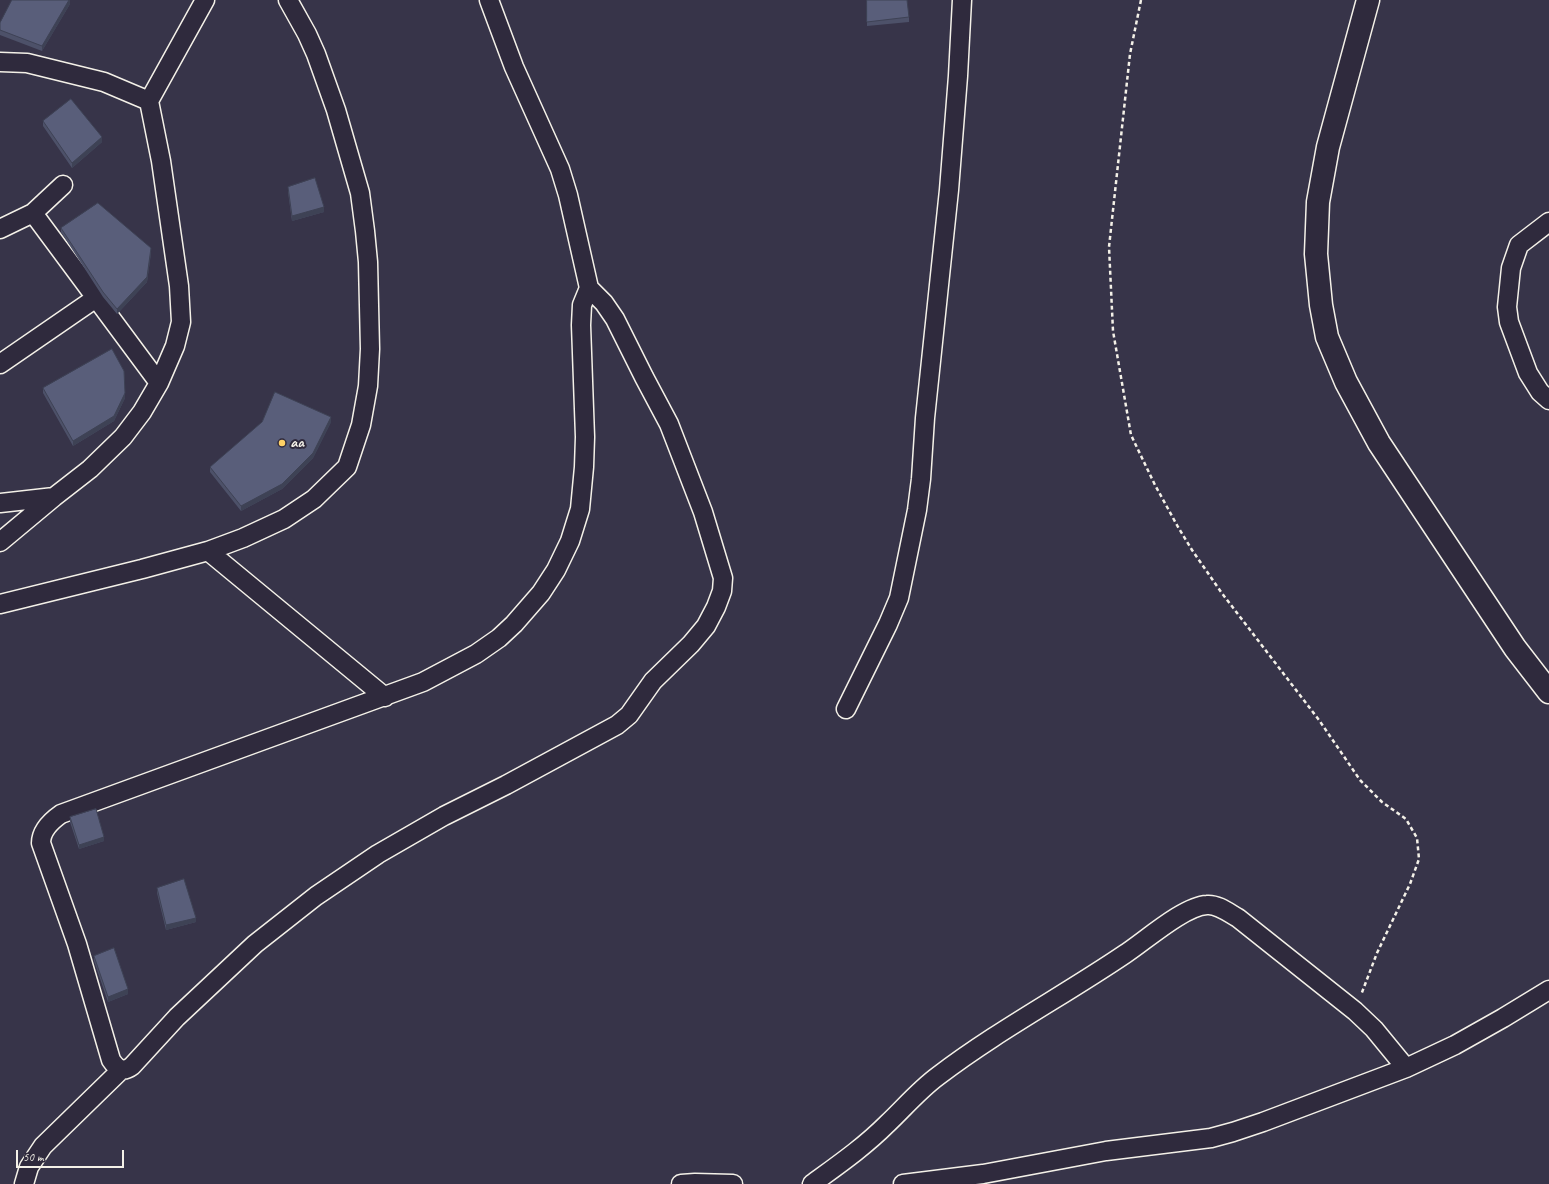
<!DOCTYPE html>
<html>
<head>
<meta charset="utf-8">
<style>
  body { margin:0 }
  #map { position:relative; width:1549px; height:1184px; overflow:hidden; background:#373449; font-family:Caveat,sans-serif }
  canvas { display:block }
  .scale { position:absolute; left:16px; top:1150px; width:108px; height:18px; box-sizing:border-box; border:2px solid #f4f1e8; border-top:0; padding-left:5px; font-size:12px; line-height:14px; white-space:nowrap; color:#f4f1e8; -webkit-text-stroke:3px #2f2a3d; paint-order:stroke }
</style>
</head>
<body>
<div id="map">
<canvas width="1549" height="1184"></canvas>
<div class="scale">50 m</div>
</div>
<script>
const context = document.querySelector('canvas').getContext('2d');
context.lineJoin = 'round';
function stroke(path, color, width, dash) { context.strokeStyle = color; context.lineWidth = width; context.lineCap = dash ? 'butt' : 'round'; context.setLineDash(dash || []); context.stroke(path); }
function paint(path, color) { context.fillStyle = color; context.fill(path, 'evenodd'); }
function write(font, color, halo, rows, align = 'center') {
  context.font = font + ' Caveat,sans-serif'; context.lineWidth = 4; context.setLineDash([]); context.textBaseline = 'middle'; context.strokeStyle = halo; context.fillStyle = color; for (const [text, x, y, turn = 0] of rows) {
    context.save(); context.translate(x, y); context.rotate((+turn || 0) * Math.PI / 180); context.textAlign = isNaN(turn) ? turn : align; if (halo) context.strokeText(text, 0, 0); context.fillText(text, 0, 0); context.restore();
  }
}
const path = new Path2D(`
  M1141,0L1130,54L1109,247L1113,331L1131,435L1155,485L1178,527L1192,550L1221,592L1319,720L1360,780L1382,802L1406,819L1417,838L1419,859L1410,884L1377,953L1361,995`);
const minor = new Path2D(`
  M489,0L514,67L560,169L568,195L589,288L604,303L615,319L644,377L669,424L703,512L723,578L722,591L716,607L706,626L691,644L653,681L629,715L617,725L506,785L444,816L378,854L316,896L255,944L177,1017L132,1066C123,1073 117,1069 111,1060L77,944L41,843C41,830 51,821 61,814L423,682L476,654L499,638L514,624L541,593L556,570L570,541L580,509L584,467L585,437L581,325L582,305L589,288
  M0,62L27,63L104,82L149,101
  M33,213L159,383
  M1549,222L1519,245L1511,268L1507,307L1509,322L1528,373L1540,392L1549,400
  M0,229L33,213L63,185
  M0,364L96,298
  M0,503L54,497
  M0,542L54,497L90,469L123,437L142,412L159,383L175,346L181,322L179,286L161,161L149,101L205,0
  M208,551L385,697
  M0,604L142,569L208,551L243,538L284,519L314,499L347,467L361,425L368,386L370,349L368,262L365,231L360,193L336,110L316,54L307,34L288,0
  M846,709L888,624L899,598L917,510L921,479L925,418L949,190L958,76L962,0
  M24,1184L29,1167L43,1146L121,1070
  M681,1184L695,1183L733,1184
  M812,1184C838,1165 864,1147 887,1124C904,1108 919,1090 938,1076C997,1031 1063,996 1125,954C1145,941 1184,906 1207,905C1218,904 1229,913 1238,918L1355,1011L1374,1029L1406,1068
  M903,1184L983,1174L1106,1151L1211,1138L1233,1132L1263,1122L1406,1068L1455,1045L1503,1018L1549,990`);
const major = new Path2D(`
  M1368,0L1328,147L1318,202L1316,254L1321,305L1327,337L1346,382L1379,443L1515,648L1549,692`);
const wall = new Path2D(`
  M70,0V4L42,51L0,35V23Z
  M867,0L909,17V22L867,26Z
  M43,121L102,142L72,168L43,126Z
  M288,187L324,212L292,221L288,192Z
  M61,228L151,253L147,282L117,314L103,297L61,232Z
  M43,388L125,398L114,421L73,446L43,393Z
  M331,422L313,458L282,489L241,511L210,472V467Z
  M70,817L104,841L79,849L70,822Z
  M157,888L196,922L166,930L157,893Z
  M94,956L128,994L108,1002L94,961Z`);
const shadedWall = new Path2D(`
  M69,0H70V4L42,51V46Z
  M102,137V142L72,168V163Z
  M324,207V212L292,221V216Z
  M151,248V253L147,282L117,314V309Z
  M125,393V398L114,421L73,446V441Z
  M331,417V422L313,458L282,489L241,511V506Z
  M104,837V841L79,849V845Z
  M196,918V922L166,930V925Z
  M128,989V994L108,1002V997Z`);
const building = new Path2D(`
  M12,0H69L42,46L0,30V23Z
  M867,0H907L909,17L867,22Z
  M71,99L102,137L72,163L43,121Z
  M315,178L324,207L292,216L288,187Z
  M98,203L151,248L147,277L117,309L103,292L61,228Z
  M112,349L124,371L125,393L114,416L73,441L43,388Z
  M275,392L331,417L313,453L282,484L241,506L210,467L262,422Z
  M96,809L104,837L79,845L70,817Z
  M184,879L196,918L166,925L157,888Z
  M114,948L128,989L108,997L94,956Z`);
const markers = [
  [282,443,4,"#ffd166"]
];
const poiNames = [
  ["aa",290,443]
];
stroke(minor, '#f4f1e8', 21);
stroke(major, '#f4f1e8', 25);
stroke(path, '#f4f1e8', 2.5, [4, 3]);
stroke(minor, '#2f2a3d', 18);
stroke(major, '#2f2a3d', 22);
paint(wall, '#4d5169');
paint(shadedWall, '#3e4255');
paint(building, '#595e7a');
stroke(building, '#3e4255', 1);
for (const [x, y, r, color] of markers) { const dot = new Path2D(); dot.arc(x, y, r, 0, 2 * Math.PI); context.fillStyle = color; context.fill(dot); stroke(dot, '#2f2a3d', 1.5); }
write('bold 16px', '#f4f1e8', '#2f2a3d', poiNames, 'left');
</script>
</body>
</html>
